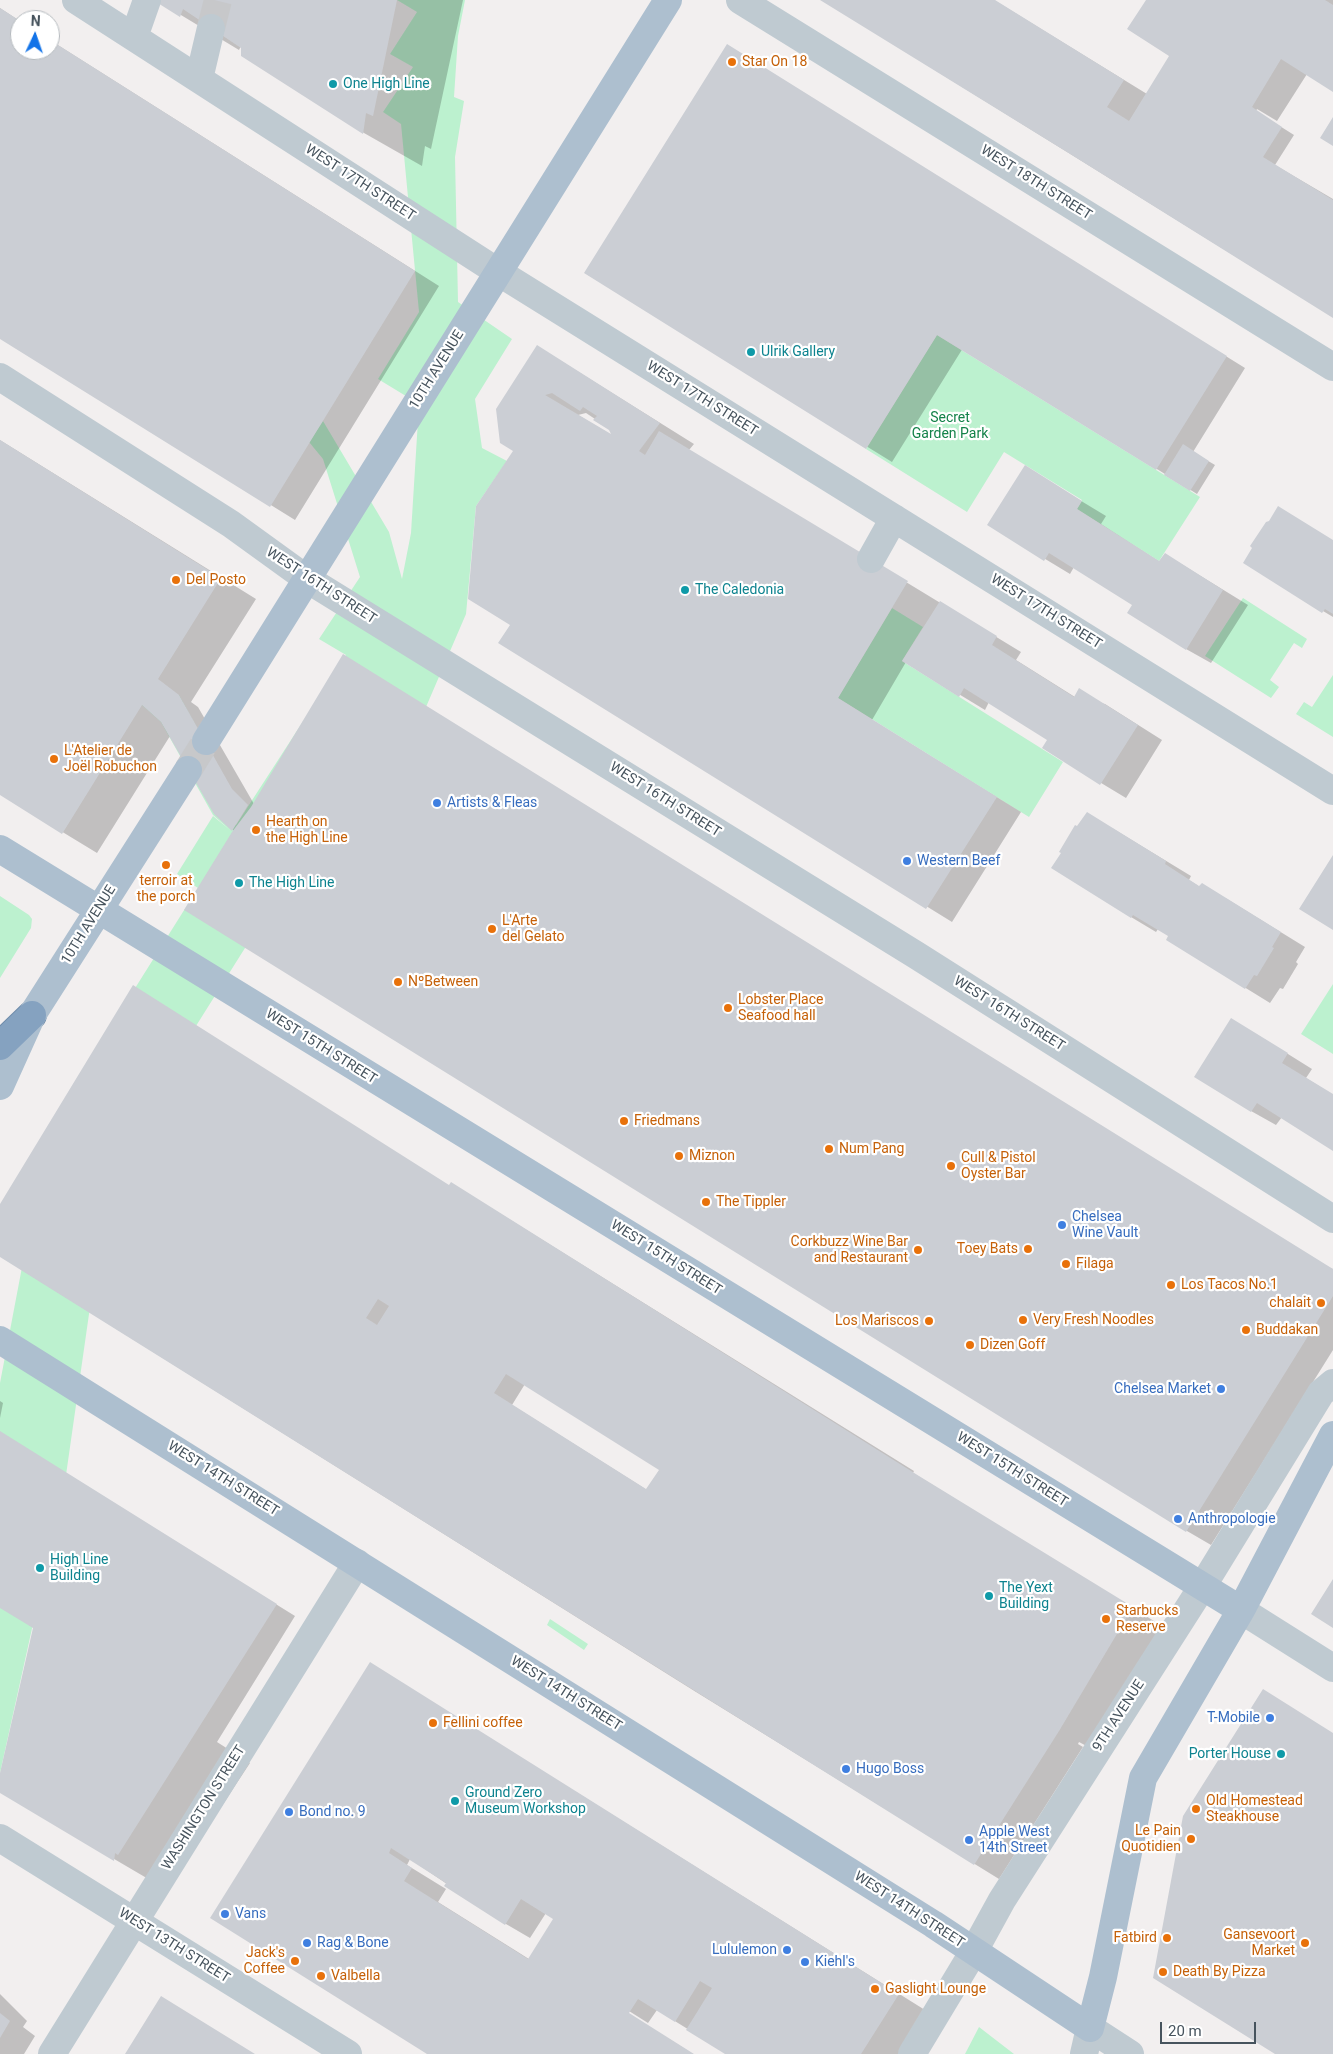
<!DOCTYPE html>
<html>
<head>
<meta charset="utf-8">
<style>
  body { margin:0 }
  #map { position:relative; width:1333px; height:2054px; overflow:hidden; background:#f2efef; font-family:Roboto,sans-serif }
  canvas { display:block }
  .north { position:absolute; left:10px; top:10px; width:50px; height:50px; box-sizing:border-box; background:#fff; border:1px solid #b5babe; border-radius:50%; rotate:3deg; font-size:14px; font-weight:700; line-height:20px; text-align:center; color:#46535d }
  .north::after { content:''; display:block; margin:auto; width:18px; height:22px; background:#1273e8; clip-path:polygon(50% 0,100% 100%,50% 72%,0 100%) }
  .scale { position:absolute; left:1160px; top:2022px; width:96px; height:22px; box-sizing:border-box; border:2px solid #46535d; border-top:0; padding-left:6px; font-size:15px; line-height:18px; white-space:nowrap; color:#46535d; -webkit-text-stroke:4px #fff; paint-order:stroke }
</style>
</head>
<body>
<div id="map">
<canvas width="1333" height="2054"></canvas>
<div class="north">N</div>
<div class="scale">20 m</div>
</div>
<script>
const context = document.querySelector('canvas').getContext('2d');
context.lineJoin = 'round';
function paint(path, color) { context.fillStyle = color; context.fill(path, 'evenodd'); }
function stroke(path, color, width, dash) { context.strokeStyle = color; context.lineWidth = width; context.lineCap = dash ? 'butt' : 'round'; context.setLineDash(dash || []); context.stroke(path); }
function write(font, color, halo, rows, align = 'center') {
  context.font = font + ' Roboto,sans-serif'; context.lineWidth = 4.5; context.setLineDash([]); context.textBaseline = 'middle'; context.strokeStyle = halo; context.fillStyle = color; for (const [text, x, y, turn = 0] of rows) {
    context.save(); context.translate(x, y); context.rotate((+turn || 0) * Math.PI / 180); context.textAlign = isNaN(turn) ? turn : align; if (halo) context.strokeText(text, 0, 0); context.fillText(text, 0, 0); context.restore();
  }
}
const green = new Path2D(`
  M397,0H465L458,36L454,97L464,101L455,157L458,302L512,339L475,399L482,448L507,461L476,506L466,614L426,707L321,827L152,1096L93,1286L66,1475L0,1773V1383L49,1125L198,888L177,874L213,816L230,830L213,815L161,722L142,705L179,695L231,790L236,825L346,655L319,639L360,577L323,459L309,442L323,421L389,532L402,579L411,533L419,404L378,379L419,312L401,124L383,112L413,67L390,54L417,12Z
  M937,335L1200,497L1159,561L1077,509L1082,500L1004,452L967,512L866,449Z
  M1243,598L1307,639L1302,648L1294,643L1270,680L1279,687L1271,698L1205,656Z
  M892,608L923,627L902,661L1063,762L1029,817L838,698Z
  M1333,675V737L1296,714L1304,702L1312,707Z
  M0,896L29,915L32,919L31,928L0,978Z
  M1333,984V1054L1301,1034Z
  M550,1619L588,1644L584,1650L547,1625Z
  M979,2027L1014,2054H965Z`);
const shadow = new Path2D(`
  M156,0H463L431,149L425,146L422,166L364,133L243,55V47L241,46L239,50Z
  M822,0H994L1147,94L1170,57L1147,0H1333V90L1307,74L1277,121L1257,109L1256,111L1294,135L1275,165L1333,199V317Z
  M0,8L20,21V50H50V40L439,286L295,520L0,337Z
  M585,273L1216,350L1245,368L1193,452L1215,465L1197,494L963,348L892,462Z
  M537,346L694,444L689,450L1021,652L1016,660L1075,697L1105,704L1162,740L1126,798L1043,748L1049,740L989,702L985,710L906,662L872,720L1021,812L952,922L500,643L512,624L514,451ZM586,413L610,429L613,436L578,415Z
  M0,440L256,599L191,702L198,707L254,804L1333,1269V1350L1211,1545L1187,1531L233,830L215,813L170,736L97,853L0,794Z
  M1025,467L1106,516L1101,524L1160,562L1165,554L1248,605L1211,663L1186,649L1134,604L1074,567L1070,574L989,525Z
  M1333,540V617L1323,611Z
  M1112,828L1191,876L1189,880L1200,887L1227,899L1305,947L1296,962L1298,964L1283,989L1280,988L1270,1003L1168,940L1170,936L1158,929L1156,932L1131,917Z
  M1256,1034L1312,1069L1306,1078L1333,1095V1149L1282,1117L1276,1125L1251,1111Z
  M451,1183L914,1471L913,1473L1167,1629L1094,1750L1079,1742L1078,1744L1083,1747L999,1879L696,1692L0,1256V1206L450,1186ZM525,1384L660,1469L647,1490L512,1405Z
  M0,1401L3,1403L0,1418Z
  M0,1433L295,1616L217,1742L250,1763L167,1890L0,1792V1779L34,1628L0,1606Z
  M371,1664L933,2015L909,2054H728L657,2010L648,2023L629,2011V2014L693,2054H429L212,1917ZM410,1859L506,1924L530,1938L546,1913L555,1918L529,1959L438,1902L446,1889L407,1865Z
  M0,1994L27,2021L23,2027L35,2036L24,2054H0Z`);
const building = new Path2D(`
  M153,0H397L373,116L366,113L363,134L241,56V48L183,9L180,17Z
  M820,0H995L1124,80L1107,107L1129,121L1169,56L1127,29L1146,0H1325L1333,5V92L1281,59L1252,107L1282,127L1263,157L1333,200V318L1075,157Z
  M0,8L20,21V50H50V40L415,271L270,507L0,339Z
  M727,44L1227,356L1156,470L937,335L866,449L584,273Z
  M1333,117V146L1320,138Z
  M537,345L660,423L639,451L645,455L659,431L908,581L838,698L997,797L926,909L498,643L510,625L468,599L476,506L513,451L500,443L496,409ZM552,393L580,411L583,407L597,416L593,420L609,430L611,434L545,395Z
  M0,440L221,578L158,679L179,695L232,789L248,805L232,831L214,814L161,722L142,705L62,834L0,795Z
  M1183,444L1209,461L1190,491L1164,475Z
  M1025,465L1082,501L1077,509L1159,561L1165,553L1223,590L1186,650L1127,613L1132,605L1049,553L1044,561L987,525Z
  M1278,506L1333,540V614L1325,609L1322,613L1243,563L1252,548L1250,546L1266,522L1269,521Z
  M940,601L997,636L992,645L1074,697L1079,688L1138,725L1100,785L1042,748L1047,740L964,688L959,697L902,661Z
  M343,654L1333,1269V1296L1186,1532L184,910L232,832L251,807Z
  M1087,812L1166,861L1165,864L1199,886L1202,883L1281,932L1272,947L1274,948L1257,976L1254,975L1245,989L1166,940L1168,936L1133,915L1131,918L1051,868L1061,853L1059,852L1075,825L1077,826Z
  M1333,855V930L1299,909Z
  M133,985L449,1185L451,1182L919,1476L1133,1607L1059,1731L974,1865L0,1257V1204ZM378,1299L389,1306L377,1325L366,1318ZM506,1374L659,1470L646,1489L494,1393Z
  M1231,1018L1288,1053L1282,1063L1333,1094V1151L1257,1103L1251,1112L1194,1077Z
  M0,1431L277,1604L118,1855L115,1853L114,1861L0,1793V1773L33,1628L0,1608Z
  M1333,1579V1628L1311,1614Z
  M370,1662L899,1994L861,2054H725L686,2030L712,1988L700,1981L675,2022L638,1999L629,2013L694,2054H427L210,1918ZM391,1848L446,1883L444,1886L505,1925L521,1899L553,1919L528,1959L404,1881L412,1868L389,1853Z
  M1263,1689L1333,1733V2054H1275L1153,1978L1183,1816Z
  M161,1996L255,2054H125Z
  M0,2013L10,2021L0,2038Z`);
const minorTunnel = new Path2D(`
  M211,28L218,0`);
const majorTunnel = new Path2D(`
  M188,770L206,741`);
const minor = new Path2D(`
  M76,0L498,272L1333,791
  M740,0L1333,367
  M134,37L147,0
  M199,79L211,28
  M0,377L231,524L307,579L916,955L1333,1219
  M871,559L894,518
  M1241,1610L1333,1668
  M0,1838L348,2054
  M52,2054L357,1563
  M912,2054L974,1951L1002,1900L1202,1587L1321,1393L1333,1383
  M1084,2054L1090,2028L1130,2054`);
const major = new Path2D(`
  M206,741L668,0
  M0,849L1241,1610
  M0,1086L32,1015L188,770
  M0,1340L933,1924L1090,2028L1103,1977L1143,1778L1241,1610L1333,1435`);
const highway = new Path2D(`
  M0,1046L32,1015`);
const markers = [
  [732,62,5,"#e8710a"],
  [333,84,5,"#0f9aa8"],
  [751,352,5,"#0f9aa8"],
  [176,580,5,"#e8710a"],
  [685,590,5,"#0f9aa8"],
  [54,759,5,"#e8710a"],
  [437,803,5,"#3f7fe0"],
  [256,830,5,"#e8710a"],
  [907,861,5,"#3f7fe0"],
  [166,865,5,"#e8710a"],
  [239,883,5,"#0f9aa8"],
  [492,929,5,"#e8710a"],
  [398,982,5,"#e8710a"],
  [728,1008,5,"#e8710a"],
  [624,1121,5,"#e8710a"],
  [829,1149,5,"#e8710a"],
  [679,1156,5,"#e8710a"],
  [951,1166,5,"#e8710a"],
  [706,1202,5,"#e8710a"],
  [1062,1225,5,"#3f7fe0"],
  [1028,1249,5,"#e8710a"],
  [918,1250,5,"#e8710a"],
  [1066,1264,5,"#e8710a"],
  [1171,1285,5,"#e8710a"],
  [1321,1303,5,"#e8710a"],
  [1023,1320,5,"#e8710a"],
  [929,1321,5,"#e8710a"],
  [1246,1330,5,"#e8710a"],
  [970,1345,5,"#e8710a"],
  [1221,1389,5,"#3f7fe0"],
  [1178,1519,5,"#3f7fe0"],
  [40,1568,5,"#0f9aa8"],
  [989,1596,5,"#0f9aa8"],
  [1106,1619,5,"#e8710a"],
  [1270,1718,5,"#3f7fe0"],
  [433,1723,5,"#e8710a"],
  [1281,1754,5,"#0f9aa8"],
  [846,1769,5,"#3f7fe0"],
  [455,1801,5,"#0f9aa8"],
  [1196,1809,5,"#e8710a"],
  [289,1812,5,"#3f7fe0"],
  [1191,1839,5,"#e8710a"],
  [969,1840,5,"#3f7fe0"],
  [225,1914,5,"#3f7fe0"],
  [1167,1938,5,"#e8710a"],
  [307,1943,5,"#3f7fe0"],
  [1305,1943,5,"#e8710a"],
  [787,1950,5,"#3f7fe0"],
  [295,1961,5,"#e8710a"],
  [805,1962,5,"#3f7fe0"],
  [1163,1972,5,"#e8710a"],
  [321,1976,5,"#e8710a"],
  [875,1989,5,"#e8710a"]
];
const foodNames = [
  ["Star On 18",742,62],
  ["Del Posto",186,580],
  ["L'Atelier de",64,751],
  ["Joël Robuchon",64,767],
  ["Hearth on",266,822],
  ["the High Line",266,838],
  ["terroir at",166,881,"center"],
  ["the porch",166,897,"center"],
  ["L'Arte",502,921],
  ["del Gelato",502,937],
  ["NºBetween",408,982],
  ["Lobster Place",738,1000],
  ["Seafood hall",738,1016],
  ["Friedmans",634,1121],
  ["Num Pang",839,1149],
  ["Miznon",689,1156],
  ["Cull & Pistol",961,1158],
  ["Oyster Bar",961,1174],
  ["The Tippler",716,1202],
  ["Corkbuzz Wine Bar",908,1242,"right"],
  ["and Restaurant",908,1258,"right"],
  ["Toey Bats",1018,1249,"right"],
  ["Filaga",1076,1264],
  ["Los Tacos No.1",1181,1285],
  ["chalait",1311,1303,"right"],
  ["Very Fresh Noodles",1033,1320],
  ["Los Mariscos",919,1321,"right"],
  ["Buddakan",1256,1330],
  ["Dizen Goff",980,1345],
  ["Starbucks",1116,1611],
  ["Reserve",1116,1627],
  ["Fellini coffee",443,1723],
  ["Old Homestead",1206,1801],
  ["Steakhouse",1206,1817],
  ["Le Pain",1181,1831,"right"],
  ["Quotidien",1181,1847,"right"],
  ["Gansevoort",1295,1935,"right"],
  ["Market",1295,1951,"right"],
  ["Fatbird",1157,1938,"right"],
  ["Jack's",285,1953,"right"],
  ["Coffee",285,1969,"right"],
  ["Death By Pizza",1173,1972],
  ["Valbella",331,1976],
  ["Gaslight Lounge",885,1989]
];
const cultureNames = [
  ["One High Line",343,84],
  ["Ulrik Gallery",761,352],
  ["The Caledonia",695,590],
  ["The High Line",249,883],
  ["High Line",50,1560],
  ["Building",50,1576],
  ["The Yext",999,1588],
  ["Building",999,1604],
  ["Porter House",1271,1754,"right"],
  ["Ground Zero",465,1793],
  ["Museum Workshop",465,1809]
];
const streetNames = [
  ["WEST 17TH STREET",360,183,33],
  ["WEST 18TH STREET",1036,183,32],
  ["10TH AVENUE",437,370,-58],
  ["WEST 17TH STREET",702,399,32],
  ["WEST 16TH STREET",321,586,33],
  ["WEST 17TH STREET",1046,612,32],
  ["WEST 16TH STREET",665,800,32],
  ["10TH AVENUE",89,925,-58],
  ["WEST 16TH STREET",1009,1014,32],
  ["WEST 15TH STREET",321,1047,32],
  ["WEST 15TH STREET",666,1258,32],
  ["WEST 15TH STREET",1012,1470,32],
  ["WEST 14TH STREET",223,1479,32],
  ["WEST 14TH STREET",566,1694,32],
  ["9TH AVENUE",1119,1716,-57],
  ["WASHINGTON STREET",204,1808,-58],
  ["WEST 14TH STREET",909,1910,33],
  ["WEST 13TH STREET",174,1946,32]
];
const parkNames = [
  ["Secret",950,418],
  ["Garden Park",950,434]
];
const shopNames = [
  ["Artists & Fleas",447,803],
  ["Western Beef",917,861],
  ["Chelsea",1072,1217],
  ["Wine Vault",1072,1233],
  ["Chelsea Market",1211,1389,"right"],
  ["Anthropologie",1188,1519],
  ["T-Mobile",1260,1718,"right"],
  ["Hugo Boss",856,1769],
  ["Bond no. 9",299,1812],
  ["Apple West",979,1832],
  ["14th Street",979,1848],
  ["Vans",235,1914],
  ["Rag & Bone",317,1943],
  ["Lululemon",777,1950,"right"],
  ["Kiehl's",815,1962]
];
paint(green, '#bcf1cf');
paint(shadow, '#0003');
paint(building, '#cbced4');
stroke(minorTunnel, '#c7c8ca', 28, [28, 14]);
stroke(majorTunnel, '#c7c8ca', 28, [28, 14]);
stroke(highway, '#708dab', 30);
stroke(minor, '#bfcad1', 28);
stroke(major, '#adbfcf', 28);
stroke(highway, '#85a2c0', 28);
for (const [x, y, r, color] of markers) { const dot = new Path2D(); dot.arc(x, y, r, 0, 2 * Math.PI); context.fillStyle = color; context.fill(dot); stroke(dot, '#fff', 2); }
write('14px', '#c56008', '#fff', foodNames, 'left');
write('14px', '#0d838f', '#fff', cultureNames, 'left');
write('14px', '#46535d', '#fff', streetNames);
write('14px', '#138249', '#fff', parkNames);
write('14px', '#366cbe', '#fff', shopNames, 'left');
</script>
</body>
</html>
